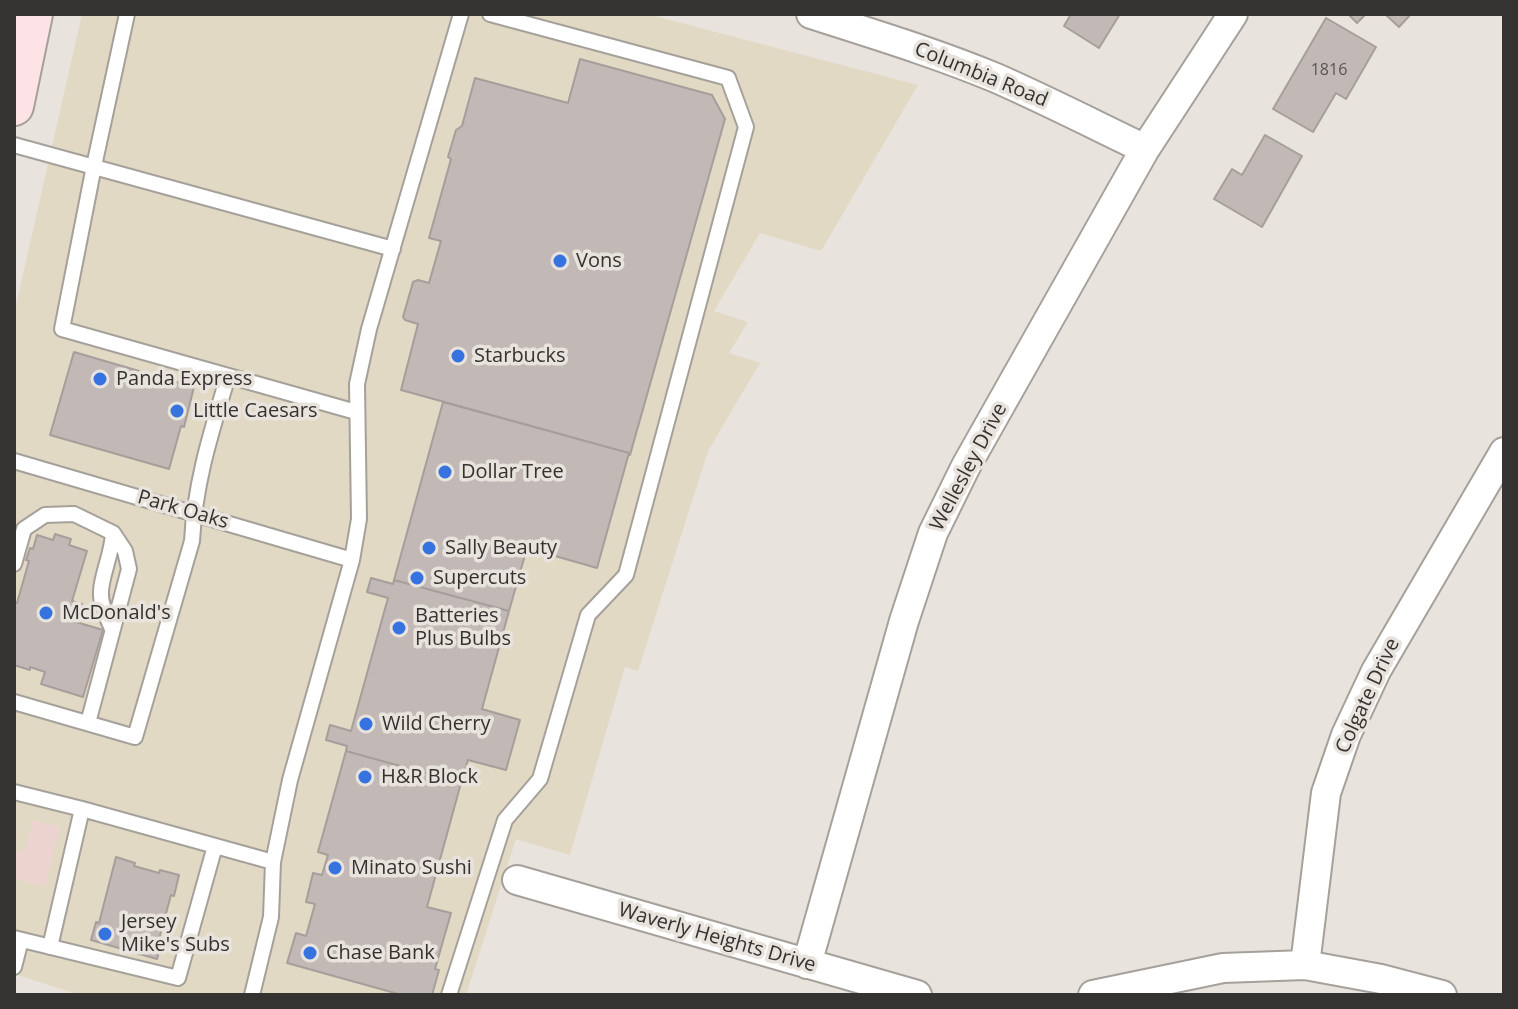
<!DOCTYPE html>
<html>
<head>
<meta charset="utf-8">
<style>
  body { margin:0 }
  #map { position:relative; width:1518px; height:1009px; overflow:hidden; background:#e8e3dc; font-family:"Open Sans",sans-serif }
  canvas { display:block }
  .frame { position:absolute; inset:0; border:16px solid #353331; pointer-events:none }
</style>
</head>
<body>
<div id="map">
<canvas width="1518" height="1009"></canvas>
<div class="frame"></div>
</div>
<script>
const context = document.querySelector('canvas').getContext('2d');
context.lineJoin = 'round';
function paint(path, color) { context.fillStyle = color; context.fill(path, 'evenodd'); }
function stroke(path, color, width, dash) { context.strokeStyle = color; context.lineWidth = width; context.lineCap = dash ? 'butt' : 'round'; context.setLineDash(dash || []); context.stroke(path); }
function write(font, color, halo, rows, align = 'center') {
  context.font = font + ' "Open Sans",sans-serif'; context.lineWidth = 7; context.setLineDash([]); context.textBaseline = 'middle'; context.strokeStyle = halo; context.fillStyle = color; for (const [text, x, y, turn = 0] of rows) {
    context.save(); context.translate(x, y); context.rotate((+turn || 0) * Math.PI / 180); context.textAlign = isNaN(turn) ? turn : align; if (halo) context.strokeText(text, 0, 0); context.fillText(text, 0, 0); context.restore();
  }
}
const commercial = new Path2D(`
  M82,14H647L918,85L821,251L760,233L714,311L748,322L729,353L760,363L708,451L638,671L625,667L570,855L516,839L466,995H80L14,974V314Z`);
const industrial = new Path2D(`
  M33,820L60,827L45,886L14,878V867L18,851L25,852Z`);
const building = new Path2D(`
  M1071,14H1120L1099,48L1064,26Z
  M1348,14H1366L1357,23Z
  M1385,14H1411L1399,27Z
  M1326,18L1376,47L1346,99L1336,93L1313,132L1273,109Z
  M580,59L712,95L725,119L630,455L629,453L401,390L418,324L405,320L403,317L413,282L418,280L429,283L441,241L429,238L451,159L448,157L456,130L462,126L475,78L568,103Z
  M1265,135L1302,156L1262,227L1214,199L1232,169L1242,175Z
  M74,352L194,387L184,427L181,426L169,469L50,435Z
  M443,402L629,453L597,568L527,548L509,611L394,580Z
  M55,534L71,539L69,545L87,551L72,601L82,604L76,622L103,630L83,697L41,684L45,672L30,667V670L14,665V603H17L29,561L26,560L30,548L33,549L37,535L53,540Z
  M371,578L393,584L394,580L509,611L482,709L520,720L506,770L468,760L461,783L346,751L347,746L326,740L330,725L351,731L388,598L367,592Z
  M346,751L461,783L427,907L451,913L435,969L439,970L432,995H402L287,963L296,933L306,936L315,904L306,902L313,873L322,875L328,855L318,852Z
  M116,857L135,863L134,866L159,873L160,870L179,875L174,896L171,895L159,939L162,940L157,959L91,940L96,922L99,923Z`);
const lane = new Path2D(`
  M127,14L94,166L62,329L356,412
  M14,145L393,249
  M14,461L352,560
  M14,564L24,529L45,515L74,514L113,533L125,551L129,569L88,723
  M112,629C107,617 100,604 101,591C102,573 112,554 113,533
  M14,702L135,737L192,541C195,482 211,433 228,376
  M14,792L82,809L273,862
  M14,938L178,978L215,846
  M50,947L82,809
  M14,967L21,940
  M252,995L271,917L273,862L290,780L352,560L359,519L357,384L369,329L461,14
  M449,995L505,820L540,779L588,615L626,575L746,127L728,78L490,14`);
const street = new Path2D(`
  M811,14C873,34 936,53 996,78C1046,100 1095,125 1145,149
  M517,880L917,995
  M807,964L904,621L933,533L966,466L1145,149L1233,14
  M1305,965L1326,793L1346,735L1376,671L1504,452
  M1093,995L1223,968L1305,965L1381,979L1442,995`);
const secondary = new Path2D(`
  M14,106L33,14`);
const markers = [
  [560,261,8,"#3672e0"],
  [458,356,8,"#3672e0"],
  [100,379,8,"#3672e0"],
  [177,411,8,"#3672e0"],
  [445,472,8,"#3672e0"],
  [429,548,8,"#3672e0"],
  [417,578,8,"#3672e0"],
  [46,613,8,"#3672e0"],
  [399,628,8,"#3672e0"],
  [366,724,8,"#3672e0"],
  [365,777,8,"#3672e0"],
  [335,868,8,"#3672e0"],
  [105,934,8,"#3672e0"],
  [310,953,8,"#3672e0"]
];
const numberNames = [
  ["1816",1329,70]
];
const streetNames = [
  ["Columbia Road",981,75,22],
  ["Wellesley Drive",969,467,-62],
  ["Park Oaks",183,510,16],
  ["Colgate Drive",1368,696,-65],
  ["Waverly Heights Drive",717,938,16]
];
const poiNames = [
  ["Vons",576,261],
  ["Starbucks",474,356],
  ["Panda Express",116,379],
  ["Little Caesars",193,411],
  ["Dollar Tree",461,472],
  ["Sally Beauty",445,548],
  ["Supercuts",433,578],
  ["McDonald's",62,613],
  ["Batteries",415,616],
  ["Plus Bulbs",415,639],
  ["Wild Cherry",382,724],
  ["H&R Block",381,777],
  ["Minato Sushi",351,868],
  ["Jersey",121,922],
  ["Mike's Subs",121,945],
  ["Chase Bank",326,953]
];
paint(commercial, '#e2d9c4');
paint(industrial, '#edd3d0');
paint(building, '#c2b9b6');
stroke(building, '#a69e9a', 2);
stroke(lane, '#a5a19a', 18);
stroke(street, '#a5a19a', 32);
stroke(secondary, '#a5a19a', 42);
stroke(lane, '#fff', 14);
stroke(street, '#fff', 28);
stroke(secondary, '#fde3e6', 38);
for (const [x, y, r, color] of markers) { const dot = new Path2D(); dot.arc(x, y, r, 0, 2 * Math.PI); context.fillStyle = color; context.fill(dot); stroke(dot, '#e8e3dc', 3); }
write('16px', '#585452', null, numberNames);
write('20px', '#353331', '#e8e3dc', streetNames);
write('20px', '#353331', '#e8e3dc', poiNames, 'left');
</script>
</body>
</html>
